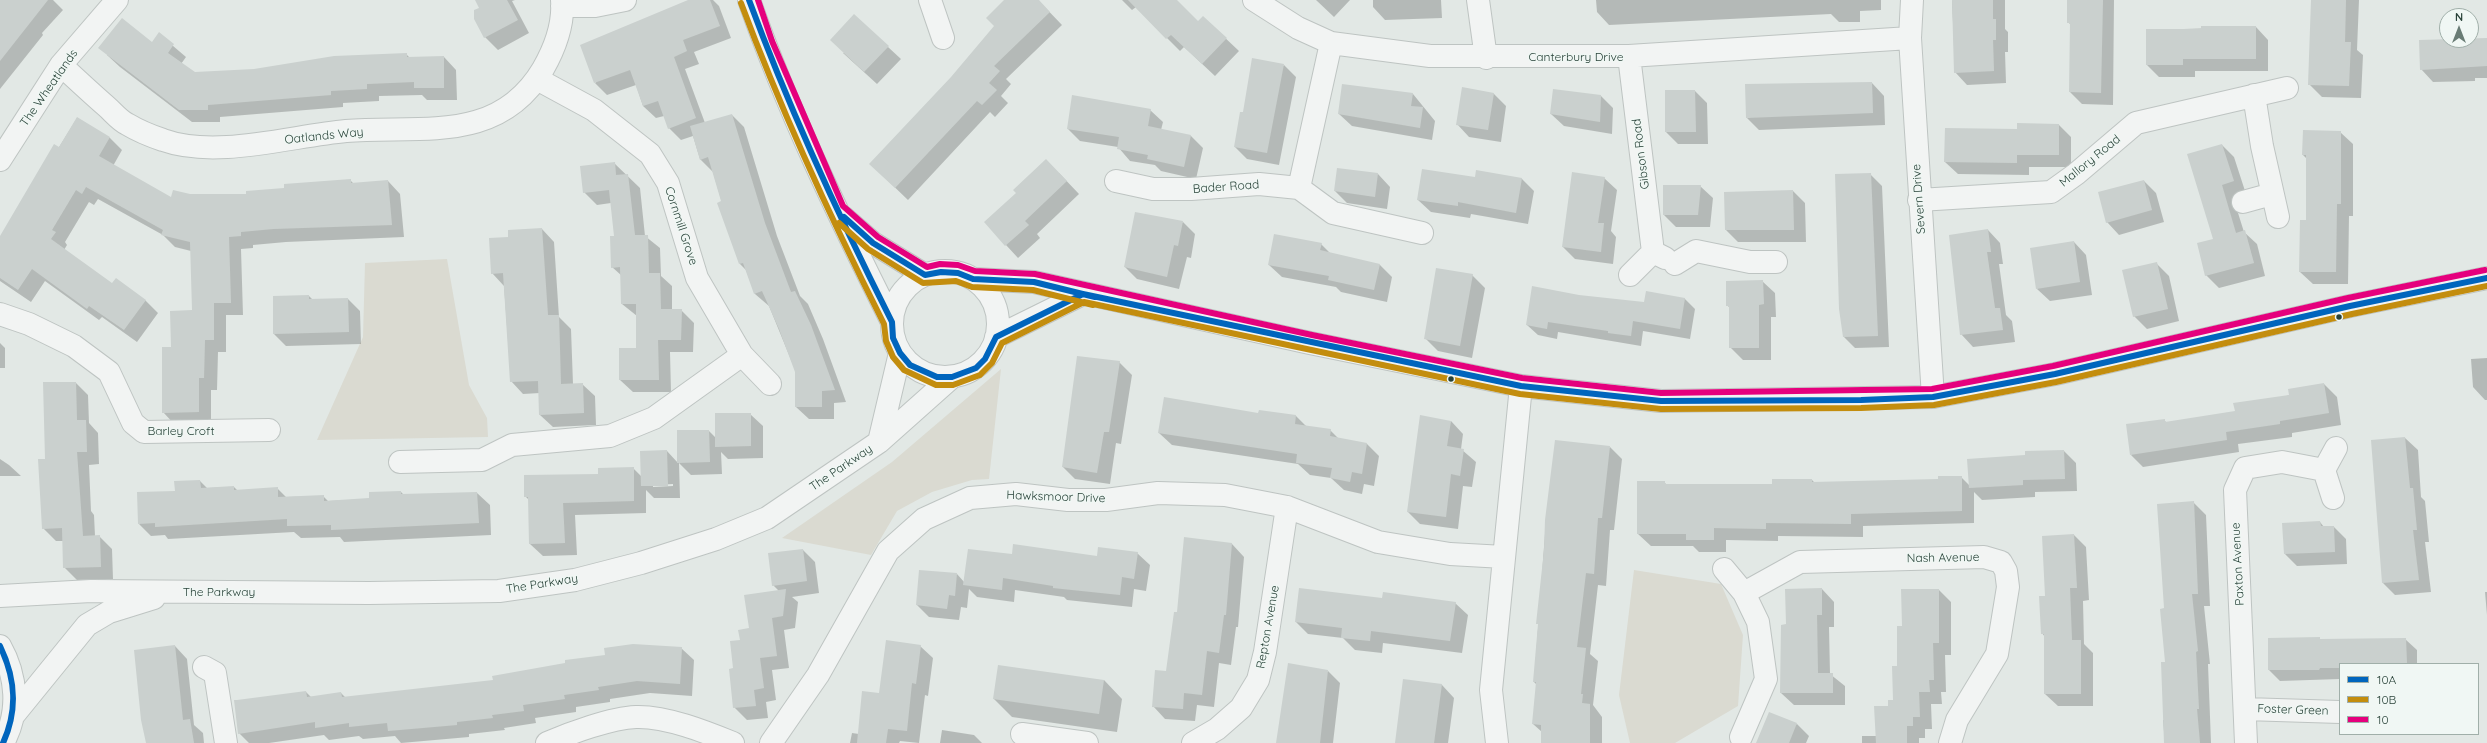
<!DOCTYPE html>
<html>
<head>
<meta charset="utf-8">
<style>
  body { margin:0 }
  #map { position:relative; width:2487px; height:743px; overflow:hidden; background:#e2e8e5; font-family:Quicksand,sans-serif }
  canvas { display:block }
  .legend { position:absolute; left:2339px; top:663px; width:140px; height:72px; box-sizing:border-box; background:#f0f7f4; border:1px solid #a0afa9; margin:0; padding:5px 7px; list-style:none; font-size:12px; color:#284238 }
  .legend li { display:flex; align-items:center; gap:8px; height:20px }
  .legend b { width:20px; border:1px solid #a0afa9 }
  .north { position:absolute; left:2439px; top:8px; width:40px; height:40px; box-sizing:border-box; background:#f0f7f4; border:1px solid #a0afa9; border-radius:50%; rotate:0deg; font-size:11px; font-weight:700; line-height:16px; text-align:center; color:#284238 }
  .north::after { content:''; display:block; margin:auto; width:14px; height:18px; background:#697c75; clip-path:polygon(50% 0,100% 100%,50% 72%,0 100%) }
</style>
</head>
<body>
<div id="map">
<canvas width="2487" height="743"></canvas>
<ul class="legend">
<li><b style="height:5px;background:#0065bd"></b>10A</li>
<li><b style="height:5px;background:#c38d0e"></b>10B</li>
<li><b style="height:5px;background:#e5007d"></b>10</li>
</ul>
<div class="north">N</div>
</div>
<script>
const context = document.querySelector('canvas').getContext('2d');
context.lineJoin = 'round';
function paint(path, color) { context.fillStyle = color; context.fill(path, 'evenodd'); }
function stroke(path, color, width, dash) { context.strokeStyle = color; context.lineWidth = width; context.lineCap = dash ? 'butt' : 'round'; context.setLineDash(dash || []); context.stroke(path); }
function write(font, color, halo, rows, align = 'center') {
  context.font = font + ' Quicksand,sans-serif'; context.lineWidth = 3; context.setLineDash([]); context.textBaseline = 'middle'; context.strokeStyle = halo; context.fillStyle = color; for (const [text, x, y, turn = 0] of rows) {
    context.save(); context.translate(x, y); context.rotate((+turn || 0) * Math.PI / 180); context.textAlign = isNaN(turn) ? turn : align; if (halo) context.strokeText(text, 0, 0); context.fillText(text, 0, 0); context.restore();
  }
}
const green = new Path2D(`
  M447,259L469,385L487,418L488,437L317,440L363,337L365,263Z
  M1001,369L989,479L972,480L932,492L897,511L871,555L782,538L892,462Z
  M1634,570L1721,584L1743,635L1738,706L1675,743H1630L1619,695Z`);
const shadow = new Path2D(`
  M0,0H53L63,10L42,33L43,35L0,89Z
  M476,0H515L512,1L529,33L498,50L485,37L475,18L480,8Z
  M691,0H713L719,6L731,38L694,52L699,64L685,69L705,123L732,115L744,127L777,236L800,296L808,304L823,339L846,402L834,403V419H809L796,407V372L769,306L755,294L746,270L740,264L713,172L700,159L693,136L681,140L669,128L664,116L656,118L643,106L636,85L607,95L595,83Z
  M1005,0H1038L1062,25L1006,79L1011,84L1001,96L1008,103L995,117L990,112L908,200L883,176L951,78L996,26Z
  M1122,0H1176L1198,23L1203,17L1239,51L1215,76L1184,47L1180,51L1136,7L1132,10Z
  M1316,0H1350L1334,17Z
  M1373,0H1441L1442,18L1385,20L1373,7Z
  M1596,0H1881V10L1860,11V22H1839L1831,14L1609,25L1597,12Z
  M1952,0H2005V29L2008,32V52H2005L2006,83L1967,85L1955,72Z
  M2068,0H2114L2113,105L2082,104L2070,92L2071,25L2068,22Z
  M2312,0H2359L2357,50L2363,55L2361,98L2322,97L2309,84Z
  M2256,27L2268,40V71H2195V77H2159L2147,65V30Z
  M159,34L186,57L181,64L195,73L254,70L406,54L410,58L444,57L456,70L457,100H427L422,95L379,96V101L343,103V107L220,117V122H192L120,67L107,55L152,43Z
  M2487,39V78H2475V81L2433,82L2421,69Z
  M888,47L901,59L877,84L843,53Z
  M1284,65L1296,77L1279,165L1247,159L1235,147L1244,113Z
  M1872,83L1884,96L1885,125L1759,130L1747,118Z
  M1463,89L1494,94L1506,106L1501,142L1469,137L1457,124Z
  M1554,90L1601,96L1613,108L1612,134L1564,126L1551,114Z
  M1695,91L1707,103L1708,144H1678L1666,132Z
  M1413,94L1435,121L1432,140L1352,126L1339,114Z
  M1150,110L1163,122L1161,130L1191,136L1203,148L1196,179L1161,171L1155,165L1130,161L1118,147L1080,141L1068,129Z
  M77,118L110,138L122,150L113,166L172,199L190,195H247L350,180L354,184L388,181L400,194L404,237L286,242L253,245V248L241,249L243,315H226V352H218L217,390H211V424L175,425L163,412L172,348L193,311L191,251L175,247L163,235L98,199L94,205L89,202L65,242L67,245L64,250L112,285L145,300L158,313L137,342L102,317L99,320L45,281L31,302L0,281V243Z
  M2059,125L2071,137V167H2029V175L1958,174L1945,162L2018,130Z
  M2340,132L2353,144V216H2349L2348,284H2313L2300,272L2307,221V159L2303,155Z
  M2222,145L2234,157L2246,194L2233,197L2244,232L2257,244L2265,276L2219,288L2206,275L2215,239Z
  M614,163L640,188L645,236L660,248L661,276L672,286V310H681L694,323L693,352H670L671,392H633L620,380L637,349V316L622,304V276L612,267L615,236L611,203L597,205L584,192Z
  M1477,171L1522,179L1534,191L1528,224L1471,214L1470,218L1431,212L1418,200L1476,178Z
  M1059,173L1079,194L1037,234L1040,238L1018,258L1006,245L1018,193Z
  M1378,174L1390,187L1387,209L1347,203L1335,191Z
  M1870,174L1882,186L1889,347L1855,348L1844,337Z
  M1604,178L1617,190L1611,231L1616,237L1613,264L1575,259L1563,247Z
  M2144,181L2156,193L2164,222L2119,235L2107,222Z
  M1700,186L1713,198L1710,227H1676L1664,215Z
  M1793,191L1805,203L1806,242H1738L1726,230Z
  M1183,222L1195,234L1191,258L1187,257L1179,289L1137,279L1125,267Z
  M542,229L554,242L559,317L571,329L573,384H582L595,396L596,425L553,427L540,415V393L523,394L511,381L504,286L492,273L509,238Z
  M1988,230L2000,243L2003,264H1999L2006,315L2012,321L2015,342L1973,347L1961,334Z
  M2074,242L2086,255L2092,295L2050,301L2037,289Z
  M1321,244L1331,254L1380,265L1392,277L1387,302L1341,292L1336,287L1282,277L1269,265Z
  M2156,263L2169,276L2179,321L2147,329L2134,316Z
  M1472,275L1485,288L1472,358L1438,351L1426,339Z
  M1762,281L1775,293L1776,317H1771V360H1743L1730,347V308L1727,305Z
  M309,296L313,300L348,299L360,311L361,344L286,346L274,334V297Z
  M1579,296L1645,303L1684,298L1695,309L1690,339L1643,331L1641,346L1558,332L1557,339L1538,335L1527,325Z
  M0,343L5,348V368H0Z
  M2487,358V400H2485L2473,387L2471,359Z
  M1119,362L1132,375L1121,444L1116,443L1110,484L1075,479L1063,467Z
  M76,383L88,395L89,423L98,433L99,464L89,465L91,511L94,515L95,536H99L112,549L113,579L77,580L64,567L63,541H56L43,528L46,460Z
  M2324,384L2337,397L2341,425L2292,433V437L2238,444L2239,452L2143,467L2131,455L2164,420L2167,423L2236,412Z
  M750,414L763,426V458L728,459L721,452L722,474L691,475L679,463L680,498H654L646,490V513L575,515L577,555L543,556L530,544L529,500L525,496L633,468L642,477L667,451L678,463L709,431L716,438ZM673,484V486L653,487V485Z
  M1259,414L1296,416L1307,427L1330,430L1339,439L1367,444L1379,456L1374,486L1364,484L1362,494L1344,490L1331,478L1310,475L1298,464L1172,445L1159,433Z
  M1451,421L1463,434L1461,449L1476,462L1472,487L1463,486L1458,529L1420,524L1408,512Z
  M2405,438L2418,450L2421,497L2425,501L2429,542H2425L2431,592L2395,595L2383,583L2373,441Z
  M1610,447L1622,459L1614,530H1610L1606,586L1598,585L1590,654L1598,661L1593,705L1602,717V743H1542V732L1533,724L1537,685L1534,682L1546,520Z
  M2064,451L2076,463L2077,491L2035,492V497L1982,500L1974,492V523L1863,526V537L1778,536V541L1726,540V552H1699L1693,546H1651L1638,534L1664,482L1667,485H1773L1812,480L1815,483L1939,480L1961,477L1969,485L2026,456Z
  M0,459L9,465L21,476H0Z
  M200,481L207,488L234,487L238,491L277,488L286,497L323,496L328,501L370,499L401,492L404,495L477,493L490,505L491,535L344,542L340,537L301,538L294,532L168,539L165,535L151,536L139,524L176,492Z
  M2193,502L2206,515L2210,606H2204L2210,664H2208L2211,743H2165L2163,720H2165V609Z
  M2320,522L2324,527H2334L2346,539L2347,564L2297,566L2285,554Z
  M2074,535L2086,547L2089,600L2083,601L2084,644L2093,653V706H2058L2045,694V637L2042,633L2046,597Z
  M1185,538L1232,544L1244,557L1238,627H1236L1231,665L1219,663L1214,707L1197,705L1195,721L1165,719L1153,706L1167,672L1178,613Z
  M803,550L815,562L819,593L792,597L798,602L795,628L784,630L789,668L772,670L776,700L766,702L768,718L747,720L734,707V669L741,641L779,591L773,585Z
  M1137,553L1150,565L1146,591L1134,589L1132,607L1067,600L1064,597L1015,590L1014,602L977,597L969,589L967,608L961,607L959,620L929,617L917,605L957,574L965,583L1013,555L1098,557Z
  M1822,589L1834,602V627H1829L1830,674L1845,686V705H1794L1781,693L1782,626L1787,625Z
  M1939,590L1951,602V655H1945L1946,692H1941L1942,704H1931L1932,729H1925V738H1919V743H1862V736H1877L1889,707L1894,701L1903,627Z
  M2485,592H2487V615Z
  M1383,599L1455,603L1468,615L1462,653L1383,643L1382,653L1355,650L1343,638L1308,634L1296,622Z
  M2405,639L2417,650V664H2340V679L2280,681L2269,670L2321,640Z
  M175,646L187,659L194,725L203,733L204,743H146Z
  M920,646L933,658L928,696L925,695L919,743L900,741L899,743H850L852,733L859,734L880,694Z
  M681,648L694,660L692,696L650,693L610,699V702L576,707V712L535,718L536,723L504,728L505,730L469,734V737L401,743L395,736L363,739L359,736L329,740L324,735L269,743H249L239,733L306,692L311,697L341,693L346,698L494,681Z
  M1328,671L1340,683L1333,743H1277Z
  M1104,680L1122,699L1117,732L1012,717L994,699Z
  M1404,680L1442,685L1454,698L1448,743H1396Z
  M1797,724L1809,736L1806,743H1758Z
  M942,730L974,735L982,743H940Z`);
const building = new Path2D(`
  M0,0H48L0,61Z
  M475,0H507L518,20L484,38L474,19V10L479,8Z
  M688,0H710L720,26L683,40L687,51L674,57L696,118L668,129L658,101L643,106L630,70L594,83L580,45Z
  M1004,0H1039L1050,12L994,66L1000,71L989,83L997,90L982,105L977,101L895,188L869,164L951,77L994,26L986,18Z
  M1128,0H1177L1198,21L1203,16L1227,38L1202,64L1171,35L1166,39Z
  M1952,0H1993V19H1996V40H1993L1994,71L1954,73Z
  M2067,0H2103L2101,93L2069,92L2070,23H2067Z
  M2311,0H2346L2345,42H2351L2349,86L2308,85Z
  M854,14L889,46L864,72L830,40Z
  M122,18L152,42L159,32L174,44L168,53L195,72L254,69L334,56L407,53V57L444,56V88H414V82L367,84V89L331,91V95L208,105V110H179L98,48Z
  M2201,26H2256V59H2183V65H2146V29H2201Z
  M2487,38V66L2420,70L2419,40Z
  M1252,58L1284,64L1267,153L1234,147L1240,112H1243Z
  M1872,82L1873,113L1746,118L1745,84Z
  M1342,84L1413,93L1411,106L1423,107L1420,128L1338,114Z
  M1462,87L1494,93L1488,130L1456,125Z
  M1553,89L1601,95L1600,122L1550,114Z
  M1665,90H1695L1696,132H1665Z
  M1072,95L1151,109L1148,126L1191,135L1184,167L1147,159L1148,155L1117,149L1119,137L1067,129Z
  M732,114L765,223L791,292L795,291L811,325L835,390L822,391V407H795V372L779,329L762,291L754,294L743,263L739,264L717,203L721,201L708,157L700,160L690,126Z
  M77,117L110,137L99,156L171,197L173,190L190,194H246V191L284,188V184L351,179V183L388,180L392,225L273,229L241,232V236L229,237L231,303H214V340H205L204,378H199V412L162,413V347H171L170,311L192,310L190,242L161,235L163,230L86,187L82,194L76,190L52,230L56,232L51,239L112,283L116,278L146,300L124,330L89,306L87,309L32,269L18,290L0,278V236L54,144L59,147Z
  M2017,123L2059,124V155H2017V163L1944,162L1945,128L2017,129Z
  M2303,130L2341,131V204H2337L2336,272H2299L2300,220H2306V155H2302Z
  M2222,144L2234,181L2222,185L2236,233L2245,230L2254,263L2205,276L2197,243L2213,239L2187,154Z
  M1046,159L1067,181L1025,221L1029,225L1005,246L984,222L1016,193L1013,190Z
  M615,162L616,175L628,174L635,235H648L649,273H660L661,309H682L681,340H658L659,380H619V348H636V304H621L620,267L611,268L610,236H614L609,190L583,193L580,166Z
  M1337,168L1378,173L1375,197L1334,191Z
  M1422,169L1475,177L1476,170L1522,178L1516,213L1458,202V206L1417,200Z
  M1572,172L1605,177L1598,223H1604L1601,252L1562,247Z
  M1871,173L1878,336L1843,337L1839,309L1835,174Z
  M2144,180L2152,210L2106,223L2098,192Z
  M1663,185H1701L1698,215H1663Z
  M1793,190L1794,230H1725L1724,192Z
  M1135,212L1183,221L1178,246L1174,245L1167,277L1124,267Z
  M542,228L548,315H559L561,384L583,383L584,413L539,415L538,381L510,382L503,273L491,274L489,238L508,237V230Z
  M1988,229L1991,252H1987L1995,308H2000L2003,330L1960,335L1949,235Z
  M1274,234L1322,243L1320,250L1380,264L1374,290L1328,280L1329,276L1268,265Z
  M2074,241L2080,282L2036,289L2030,248Z
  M2157,262L2168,309L2133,317L2122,270Z
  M1436,268L1473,274L1460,346L1424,339Z
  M1763,280L1764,304L1759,305V348H1729V306H1726V281Z
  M1532,286L1579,295L1644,302L1646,291L1685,298L1680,329L1633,321L1631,336L1608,333V331L1548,322L1547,329L1526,325Z
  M309,295V299L348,298L349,332L273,334V296Z
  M1077,356L1120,361L1109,432H1104L1097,473L1062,467Z
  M43,382H76L77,420H86L87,452H77L83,536L100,535L101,567L63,568L62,528L42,529L38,459H45Z
  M2324,383L2329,413L2280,421V424L2226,432L2227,440L2130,455L2126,424L2165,419V422L2235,411L2233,403L2289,395L2288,389Z
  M1164,397L1258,413L1259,410L1296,415L1295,424L1331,429L1330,436L1367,443L1362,474L1352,472L1350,482L1330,478L1332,468L1296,463L1297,454L1158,433Z
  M715,413H751V446L715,447Z
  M1420,415L1451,421L1447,446L1464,449L1460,476L1451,474L1446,517L1407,512Z
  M677,430H709L710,462L677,463Z
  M2405,437L2410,488H2413L2417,530H2413L2419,580L2382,583L2371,440Z
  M1555,440L1610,446L1602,518H1598L1594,574L1586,573L1577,647L1586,648L1581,694H1583L1582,703L1590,704V743H1541V725L1532,724L1536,682H1533L1538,624H1536L1544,550L1545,520Z
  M667,450L668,486H641L640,451Z
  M2064,450L2065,479L2023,480V485L1969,488L1967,459L2025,455V451Z
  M634,467V501L563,503L565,543L529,544L528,497H524V475L598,474V468Z
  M1938,476H1962V511L1851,514V524L1766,523V529L1714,528V540H1686V534H1637V481H1665V484H1772V479H1812V482L1938,479Z
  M200,480L201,488L234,486V490L278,487V497L324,495V501L369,498V492L401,491V494L477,492L479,523L331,530V525L287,526V519L155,527V523L138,524L137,492L175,491L174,481Z
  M2194,501L2198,594H2192L2198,651L2196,652L2199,709H2197L2200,743H2164L2161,662H2165L2160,609L2164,608L2157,504Z
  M2320,521L2321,526H2334L2335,552L2284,554L2282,523Z
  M2074,534L2077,588H2070L2072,640H2081V694H2044V634H2041L2039,596H2045L2042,536Z
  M1184,537L1232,543L1226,615H1224L1219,653L1207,651L1202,695L1184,693L1183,709L1152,707L1155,670L1166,671L1174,612H1177Z
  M1013,544L1097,556L1098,547L1138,552L1134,579L1122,577L1120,595L1053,588V586L1003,578L1002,590L963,585L968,549L1012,554Z
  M803,549L807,581L772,586L768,553Z
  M919,570L957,573L955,596L949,595L947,609L916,605Z
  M1299,588L1382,598L1383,592L1456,602L1450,641L1371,631L1370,641L1341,638L1342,628L1295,622Z
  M1822,588V615H1817L1818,673H1833V693H1780L1781,625L1786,624L1785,589Z
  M786,589L783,616L772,618L777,656L760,658L764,688L754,690L756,706L733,708L729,669L733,668L730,641L740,640L738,630L749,628L744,595Z
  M1901,589H1939V643H1933L1934,680H1929L1930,692H1919L1920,717H1913V726H1907V743H1876L1874,706H1888V700H1893L1892,666H1897V626H1902Z
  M2320,637V639L2406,638L2407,664H2340V668H2320L2319,670H2268V638Z
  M886,640L921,645L916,684L912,683L907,731L888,729L886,743H857L862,691L879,693Z
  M633,644L682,647L680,684L637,681L598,687L599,690L564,695L565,699L523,705L524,711L492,715L493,718L457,722V725L388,731L387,723L349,727V723L315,728V722L238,734L234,700H237L306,691L307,697L341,692L342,697L493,680L492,676L565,663V660L605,655L604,648Z
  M175,645L183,720L190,719L194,743H146L141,720L134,650Z
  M1288,663L1328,670L1320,743H1276Z
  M998,665L1104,680L1099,714L993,699Z
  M1403,679L1442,684L1434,743H1395Z
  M1769,712L1797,723L1789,743H1756Z`);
const minor = new Path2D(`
  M749,0C788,111 839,217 892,322
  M930,0L943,38
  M1254,0L1298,28L1331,43L1430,56H1629L1910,38
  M1478,0L1486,58
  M1912,0L1910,38L1933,397
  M562,6H595L625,0
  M1629,56L1653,252
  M61,65C76,79 91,93 106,106C113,112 119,120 127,124C137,130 151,136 163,140C216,159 291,136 346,131C420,125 498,145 543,69C555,48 564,25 562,0
  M537,79L594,110L650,154L668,183L697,278L742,355L770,384
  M2254,95L2262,146L2278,217
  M0,160L61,65L117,0
  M1116,181L1153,189H1191L1259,184L1299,188L1333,213L1422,233
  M1299,188L1331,43
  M1919,200L2051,192L2076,174L2136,123L2287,88
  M2243,202L2272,194
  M843,217L873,243L925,275
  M1675,264L1696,251L1750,262H1776
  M892 324a53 53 0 1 1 106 0a53 53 0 1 1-106 0Z
  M1630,275L1653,252L1665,258
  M973,279L1034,282L1310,343L1521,386L1661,401L1933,397L2055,374L2350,306L2487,278
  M0,314L29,324L74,346L109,372L133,423L144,432L269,430
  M996,337L1083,294
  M879,442L900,353
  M400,462L482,460L512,445L610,436L654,418L742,355
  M2333,498L2324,470L2336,448
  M1724,569L1744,593L1758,622L1766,679L1741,737
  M1744,593L1800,562L1984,557L2001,562L2006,571L2008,587L1997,654L1957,720L1950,743
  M0,596L91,591L369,593L499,591L575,580L641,563L716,539L767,518L879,442L952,377
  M0,646C17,676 20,712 3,743
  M204,667L215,673L226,743
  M2245,709L2340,712
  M13,716L87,625L109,612L154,598
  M1022,734L1087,743
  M547,743C570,733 611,718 636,717C666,716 706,732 733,743
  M771,743L818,675L888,551L924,519L970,498L1016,494L1068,500H1106L1158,493L1225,495L1287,507L1378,542L1450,554L1504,557
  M1193,743L1217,729L1241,708L1258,680L1265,652L1287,507
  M1497,743L1491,690L1521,386
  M2246,743L2235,490L2245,468L2282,462L2324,470`);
const bus1 = new Path2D(`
  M749,0C790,111 839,217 892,322L893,338L900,353L910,365L937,377H952L976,368L985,359L996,337L1083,294L1521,386L1661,401L1861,400L1933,397L2055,374L2350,306L2487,278
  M844,217L873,243L925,275L941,272L958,273L973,279L1034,282L1095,297
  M0,646C16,679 18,710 3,743`);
const bus2 = new Path2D(`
  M741,3C782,113 831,219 884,324L886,341L893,357L904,370L936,385H953L980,375L992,363L1002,343L1084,302L1520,394L1661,409L1861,408L1934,405L2056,382L2352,314L2487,286
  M839,223L868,249L923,283L956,281L972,287L1033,290L1093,305`);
const bus3 = new Path2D(`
  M758,0L772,41L843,206L878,237L927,267L940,264L958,265L975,271L1035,274L1312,335L1522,378L1661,393L1932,389L2053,366L2348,298L2485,270`);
const markers = [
  [2339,317,3.5,"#284238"],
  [1451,379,3.5,"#284238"]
];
const streetNames = [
  ["Canterbury Drive",1576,57],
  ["The Wheatlands",49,88,-55],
  ["Oatlands Way",324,136,-6],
  ["Gibson Road",1641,154,-97],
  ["Mallory Road",2090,161,-39],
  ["Bader Road",1226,187,-4],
  ["Severn Drive",1919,199,-94],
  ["Cornmill Grove",681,226,72],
  ["Barley Croft",181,431],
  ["The Parkway",841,468,-34],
  ["Hawksmoor Drive",1056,497,2],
  ["Nash Avenue",1943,558,-1],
  ["Paxton Avenue",2238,564,-93],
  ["The Parkway",542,584,-9],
  ["The Parkway",219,592],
  ["Repton Avenue",1268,627,-80],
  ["Foster Green",2293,710,2]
];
paint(green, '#dadad1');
paint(shadow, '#0003');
paint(building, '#cad0ce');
stroke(minor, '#bec4c2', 24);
stroke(minor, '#f2f4f3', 22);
stroke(bus1, '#0065bd', 6);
stroke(bus2, '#c38d0e', 6);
stroke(bus3, '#e5007d', 6);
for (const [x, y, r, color] of markers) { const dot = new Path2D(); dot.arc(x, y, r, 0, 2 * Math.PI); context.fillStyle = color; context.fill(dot); stroke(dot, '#f0f7f4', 1.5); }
write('12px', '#284238', '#f0f7f4', streetNames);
</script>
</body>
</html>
